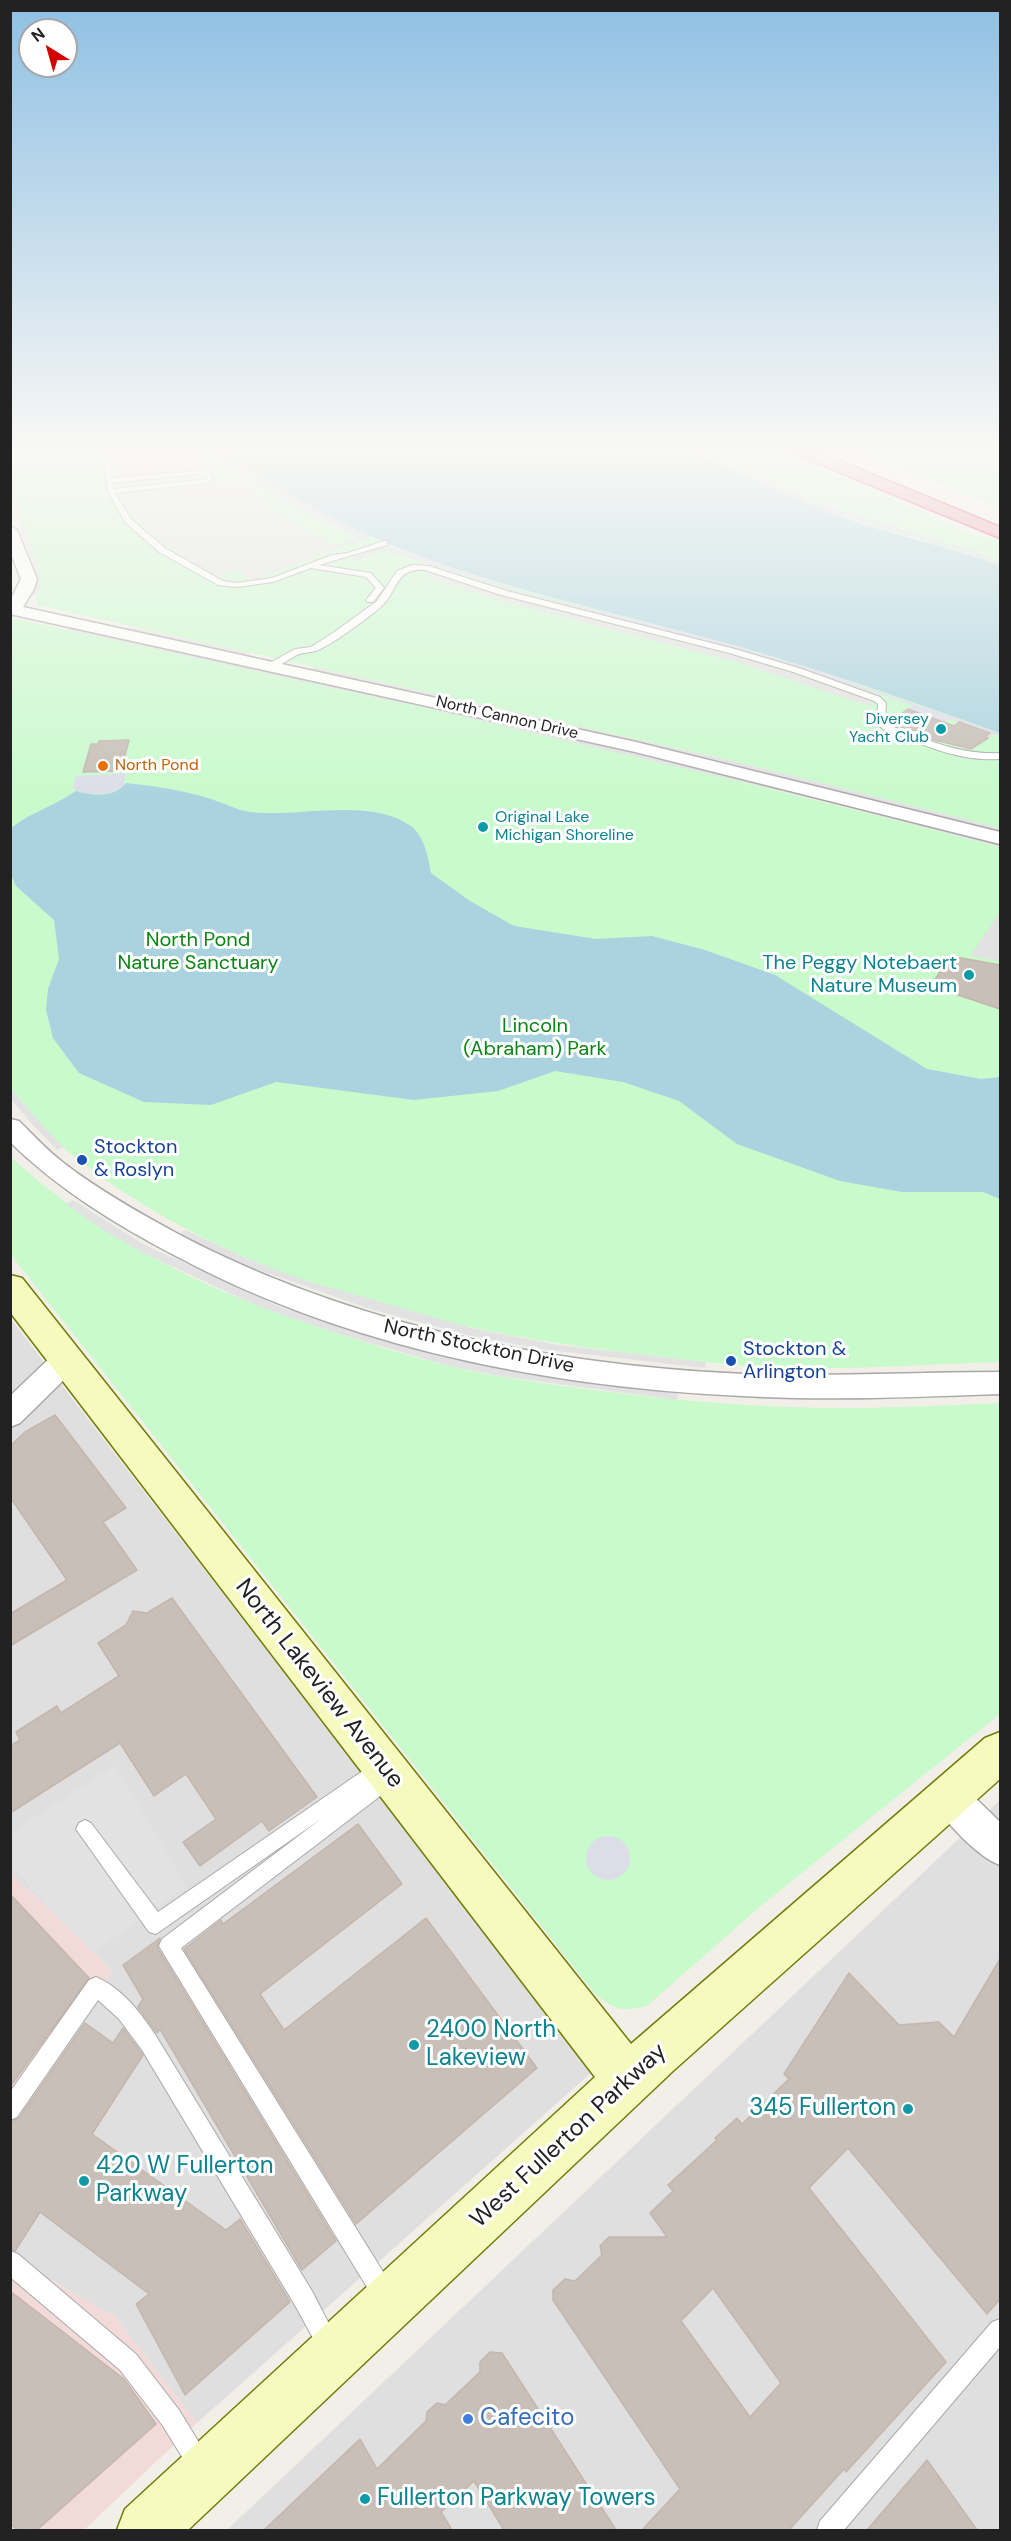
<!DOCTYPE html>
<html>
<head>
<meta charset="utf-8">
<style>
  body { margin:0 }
  #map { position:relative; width:1011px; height:2541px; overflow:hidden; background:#f2efe9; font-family:"DM Sans",sans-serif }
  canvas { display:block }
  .frame { position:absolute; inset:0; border:12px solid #222; pointer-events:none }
  .north { position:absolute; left:18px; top:18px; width:60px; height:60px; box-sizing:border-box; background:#fff; border:2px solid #a7a7a7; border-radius:50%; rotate:323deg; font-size:16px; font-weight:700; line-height:24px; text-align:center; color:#222 }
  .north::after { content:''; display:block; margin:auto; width:21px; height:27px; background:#d40000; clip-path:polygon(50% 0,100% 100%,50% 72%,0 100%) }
</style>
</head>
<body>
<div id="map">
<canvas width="1011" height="2541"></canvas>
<div class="frame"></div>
<div class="north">N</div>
</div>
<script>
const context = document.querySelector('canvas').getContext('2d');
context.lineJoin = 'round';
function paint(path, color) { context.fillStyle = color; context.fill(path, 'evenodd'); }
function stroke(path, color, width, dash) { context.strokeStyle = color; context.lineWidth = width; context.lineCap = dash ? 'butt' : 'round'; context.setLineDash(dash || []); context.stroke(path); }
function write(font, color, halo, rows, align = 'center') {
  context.font = font + ' "DM Sans",sans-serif'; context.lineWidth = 6; context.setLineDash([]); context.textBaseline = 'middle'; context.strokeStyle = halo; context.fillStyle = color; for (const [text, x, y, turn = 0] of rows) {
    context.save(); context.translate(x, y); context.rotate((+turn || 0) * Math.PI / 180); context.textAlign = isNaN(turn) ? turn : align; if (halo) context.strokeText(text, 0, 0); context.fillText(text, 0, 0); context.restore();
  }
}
const residential = new Path2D(`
  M10,1318L592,2072L197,2423L115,2317L11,2257V2119L112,1971L11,1873Z
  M1000,1800V2530H227Z`);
const commercial = new Path2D(`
  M11,1873L112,1971L11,2119Z
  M10,2257L115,2317L197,2423L84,2530H11Z`);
const park = new Path2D(`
  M10,447H772L905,504L951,526L1000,542V828L737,762L38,605L35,601L40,588L11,481Z
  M845,447H1000V507Z
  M11,618C342,686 673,762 1000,847V1362C923,1364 844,1371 766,1367C723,1365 681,1359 638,1354C441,1331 235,1282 76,1158C51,1139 31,1112 11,1088Z
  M10,1156C99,1238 197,1286 310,1324C355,1339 400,1354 446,1365C497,1378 550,1384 602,1391C689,1402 776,1409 864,1408C909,1407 955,1405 1000,1403V1714L762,1905L647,2006C621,2012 615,2010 595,1994L11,1255Z`);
const parking = new Path2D(`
  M111,447H199L206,469L114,478Z
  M10,481L29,542L40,570V588L36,596H31L36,574L11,499Z
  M249,481L273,511L339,548L253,580L236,570L216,576L188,560L150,532L135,516L120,494Z
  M426,568L504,593L732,651L868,695L873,707L739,663L492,598L428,577Z
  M131,627L251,653L248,655L128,629Z
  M71,628L298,677L407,702L405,704L68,630Z
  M314,667L737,762L1000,828V831L602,734L311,669Z
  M445,709L793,790L1000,844V847L819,800L443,712Z
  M1000,912V961L970,956Z
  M10,1088L44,1127L63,1147L57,1150L31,1123L11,1099Z
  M73,1200L143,1244L282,1308L435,1355L541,1377L678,1393L677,1400L499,1376L446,1365L336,1333L260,1307L143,1253L100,1228L66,1204Z
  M185,1230L248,1259L304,1280L471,1328L558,1345L706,1362L705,1368L540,1349L468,1335L373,1310L239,1263L180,1234Z
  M115,1765L187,1886L93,1953L11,1866V1833Z`);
const plaza = new Path2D(`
  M210,447H221L288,495L371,537L339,548L334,546L357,538L280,498L234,467Z
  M675,447H686L717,458L818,503L968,549L1000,562V566L960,551L833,514L712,460Z
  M388,545L514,589L711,639L807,667L1000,733V736L994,734L988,738L985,737L989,733L949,719L944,722L908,709L912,705L773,660L507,589L385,550L349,563L354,557Z
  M126,773L123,787L110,793L89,795L76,791L73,788L76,776Z
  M586 1858a22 22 0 1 1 44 0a22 22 0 1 1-44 0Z`);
const water = new Path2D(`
  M221,447H675C729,465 778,493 830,513C886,534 945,545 1000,566V733C905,699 809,665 711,639C536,591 368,563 221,447Z
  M126,783C154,786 183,790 211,799C224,803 236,810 250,812C297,818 372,796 412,827C425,838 428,857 431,873L470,901L514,926L596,939L652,936L705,950L775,975L927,1069L981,1079L1000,1077V1199L983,1192H902L840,1181L737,1144L679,1101L623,1082L555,1071L498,1091L414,1100L276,1082L211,1105L144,1102L79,1073L53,1038L46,1010L48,989L59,959L54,920L16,886L11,874V828C31,812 55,806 76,791C91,796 115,798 126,783Z`);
const building = new Path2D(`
  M908,709L954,726L959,722L990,733L985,737L988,738L971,749L931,739L889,722Z
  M129,740L121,771L83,772L91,744H98L99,741Z
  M950,956L1000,965V1009L931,986Z
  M55,1415L126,1508L103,1522L137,1570L10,1646V1614L67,1580L10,1497V1446L25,1432Z
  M172,1598L317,1797L269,1831L262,1821L200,1866L183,1842L216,1819L186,1774L154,1796L120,1743L10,1813V1746L20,1740L16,1732L57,1706L61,1713L119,1676L98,1643L126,1625L133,1611L147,1613Z
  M358,1824L402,1884L260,1994L284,2030L426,1918L537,2068L356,2224L184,1949L221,1920L223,1924Z
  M10,1894L89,1978L10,2087Z
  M160,1938L157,1947L336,2241L302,2270L160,2029L157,2033L138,2007L143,1999L123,1965Z
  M1000,1959V2299L987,2314L848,2148L809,2188L946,2362L846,2472L844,2469L789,2530H642L680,2489L553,2300V2290L565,2279L575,2281L602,2255L600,2246L609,2237H667L650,2213L673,2191L668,2185L717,2140L715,2138L737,2118L742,2124L789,2079L784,2074L849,1973L899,2025L939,2022L954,2037ZM713,2288L781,2383L750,2417L681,2321Z
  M85,2023L113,2043L123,2028L143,2055L92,2134L226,2230L240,2219L290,2302L185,2395L136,2304L149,2294L40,2212L15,2251L10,2249V2122L19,2118Z
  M10,2291L124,2379L156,2424L37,2530H18L10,2524Z
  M490,2352L502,2353L616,2530H504L474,2481L441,2512L452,2530H264L360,2439L377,2469L426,2421L427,2412L437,2403L445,2405L480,2372V2362Z
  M927,2460L977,2530H867Z`);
const lane = new Path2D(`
  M101,447H107L112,478L209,470L214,482L115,493L131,519L165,548L223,581L237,583L272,578L332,555L348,553L384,541H387V545L319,565L371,573L384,588L373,602H367L366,600L376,588L366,577L311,568L273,582L237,587L218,585L159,552L125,522L108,491ZM205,473L208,479L114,489L113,483Z
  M412,565L429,566L507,591L735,649L799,668L880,697L886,703L885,722L889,725C927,740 960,755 1000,753V759C958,762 921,744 883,729L877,723L878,704L874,701L793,672L729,653L501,595L425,570C395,568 399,589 382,606C368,618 332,645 316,651C310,653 303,652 297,655C288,659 278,669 268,668V664L295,649L311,647L333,633L377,601L397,571Z
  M380,1759L386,1761L389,1767L387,1771L396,1772L399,1778L396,1784L181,1948L392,2286L395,2294L392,2302L384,2305L376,2302L159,1946L162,1939L321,1819L156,1934L149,1932L76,1829L79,1823L85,1820L91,1823L158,1912Z
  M96,1977C122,1988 141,2013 156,2036L312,2291L340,2345L337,2353L329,2356L321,2353L296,2307L142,2050L119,2019L98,2000L17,2117L10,2120V2092L89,1980Z
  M10,2251L18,2254L136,2354L179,2410L208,2457L212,2465L208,2473L200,2477L192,2473L163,2426L120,2370L10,2277Z
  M1000,2319V2347L844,2530H817L820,2521L992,2322Z`);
const street = new Path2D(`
  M10,526L17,530L37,579L34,589L23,607L636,742L1000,832V844L635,752L10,614V601L21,579L10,551Z
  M10,1119L19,1121C34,1136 48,1151 65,1164C100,1191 141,1214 180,1235C354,1326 549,1365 744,1374C829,1377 915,1372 1000,1372V1394C915,1397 828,1401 742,1396C548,1387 347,1348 174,1255C115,1224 58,1189 10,1142Z
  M66,1349L76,1352L80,1360L76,1368L20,1423L10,1427V1396L56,1352Z
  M949,1780L962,1785L1000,1822V1865C979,1858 940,1818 931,1797L936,1785Z`);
const secondary = new Path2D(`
  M10,1275L22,1278L631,2044L985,1738L1000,1732V1779L674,2070L188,2530H117L125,2509L595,2077L10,1312Z`);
const highway = new Path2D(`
  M783,447H806L1000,527V538L785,450Z`);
const markers = [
  [941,729,6,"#0f9aa8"],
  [103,766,6,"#e8710a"],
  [483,827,6,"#0f9aa8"],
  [969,975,6,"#0f9aa8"],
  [82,1160,6,"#1a4fb4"],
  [731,1361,6,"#1a4fb4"],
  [414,2045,6,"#0f9aa8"],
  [908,2109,6,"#0f9aa8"],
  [84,2181,6,"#0f9aa8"],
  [468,2419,6,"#3f7fe0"],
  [365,2499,6,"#0f9aa8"]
];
const farStreetnames = [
  ["North Cannon Drive",507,718,13]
];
const farCulturenames = [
  ["Diversey",929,720],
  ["Yacht Club",929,738],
  ["Original Lake",495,818,"left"],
  ["Michigan Shoreline",495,836,"left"]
];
const farFoodnames = [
  ["North Pond",115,766]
];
const parkNames = [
  ["North Pond",198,941],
  ["Nature Sanctuary",198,964],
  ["Lincoln",535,1027],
  ["(Abraham) Park",535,1050]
];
const cultureNames = [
  ["The Peggy Notebaert",957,964],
  ["Nature Museum",957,987]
];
const transitNames = [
  ["Stockton",94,1148],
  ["& Roslyn",94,1171],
  ["Stockton &",743,1350],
  ["Arlington",743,1373]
];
const streetNames = [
  ["North Stockton Drive",479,1347,12]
];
const nearStreetnames = [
  ["North Lakeview Avenue",319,1684,52],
  ["West Fullerton Parkway",569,2136,-43]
];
const nearCulturenames = [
  ["2400 North",426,2031],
  ["Lakeview",426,2059],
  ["345 Fullerton",896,2109,"right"],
  ["420 W Fullerton",96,2167],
  ["Parkway",96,2195],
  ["Fullerton Parkway Towers",377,2499]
];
const nearShopnames = [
  ["Cafecito",480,2419]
];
paint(residential, '#e0dfdf');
paint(commercial, '#f2dad9');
paint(park, '#c8facc');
paint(parking, '#e2e2e2');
paint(plaza, '#dddde8');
paint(water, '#aad3df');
paint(building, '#c7bfb8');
stroke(building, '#c4b6ab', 1.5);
stroke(lane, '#a9a9a9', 2);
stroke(street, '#a9a9a9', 3);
stroke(secondary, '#707d05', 3);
stroke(highway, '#dc2a67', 3);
paint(lane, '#fff');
paint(street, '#fff');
paint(secondary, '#f7fabf');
paint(highway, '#e892a2');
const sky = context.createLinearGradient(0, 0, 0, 803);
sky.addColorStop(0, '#8fc0e4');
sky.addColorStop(0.56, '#f9f8f5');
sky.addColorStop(1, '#f9f8f500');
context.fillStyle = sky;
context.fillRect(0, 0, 1011, 803);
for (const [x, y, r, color] of markers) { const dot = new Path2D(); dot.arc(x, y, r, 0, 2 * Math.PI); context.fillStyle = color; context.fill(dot); stroke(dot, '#fff', 2); }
write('16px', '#222', '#fff', farStreetnames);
write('16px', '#0d838f', '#fff', farCulturenames, 'right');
write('16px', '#c56008', '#fff', farFoodnames, 'left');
write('20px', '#0c8416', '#fff', parkNames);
write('20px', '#0d838f', '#fff', cultureNames, 'right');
write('20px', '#164399', '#fff', transitNames, 'left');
write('20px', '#222', '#fff', streetNames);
write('24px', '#222', '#fff', nearStreetnames);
write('24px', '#0d838f', '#fff', nearCulturenames, 'left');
write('24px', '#366cbe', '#fff', nearShopnames, 'left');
</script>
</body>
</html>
